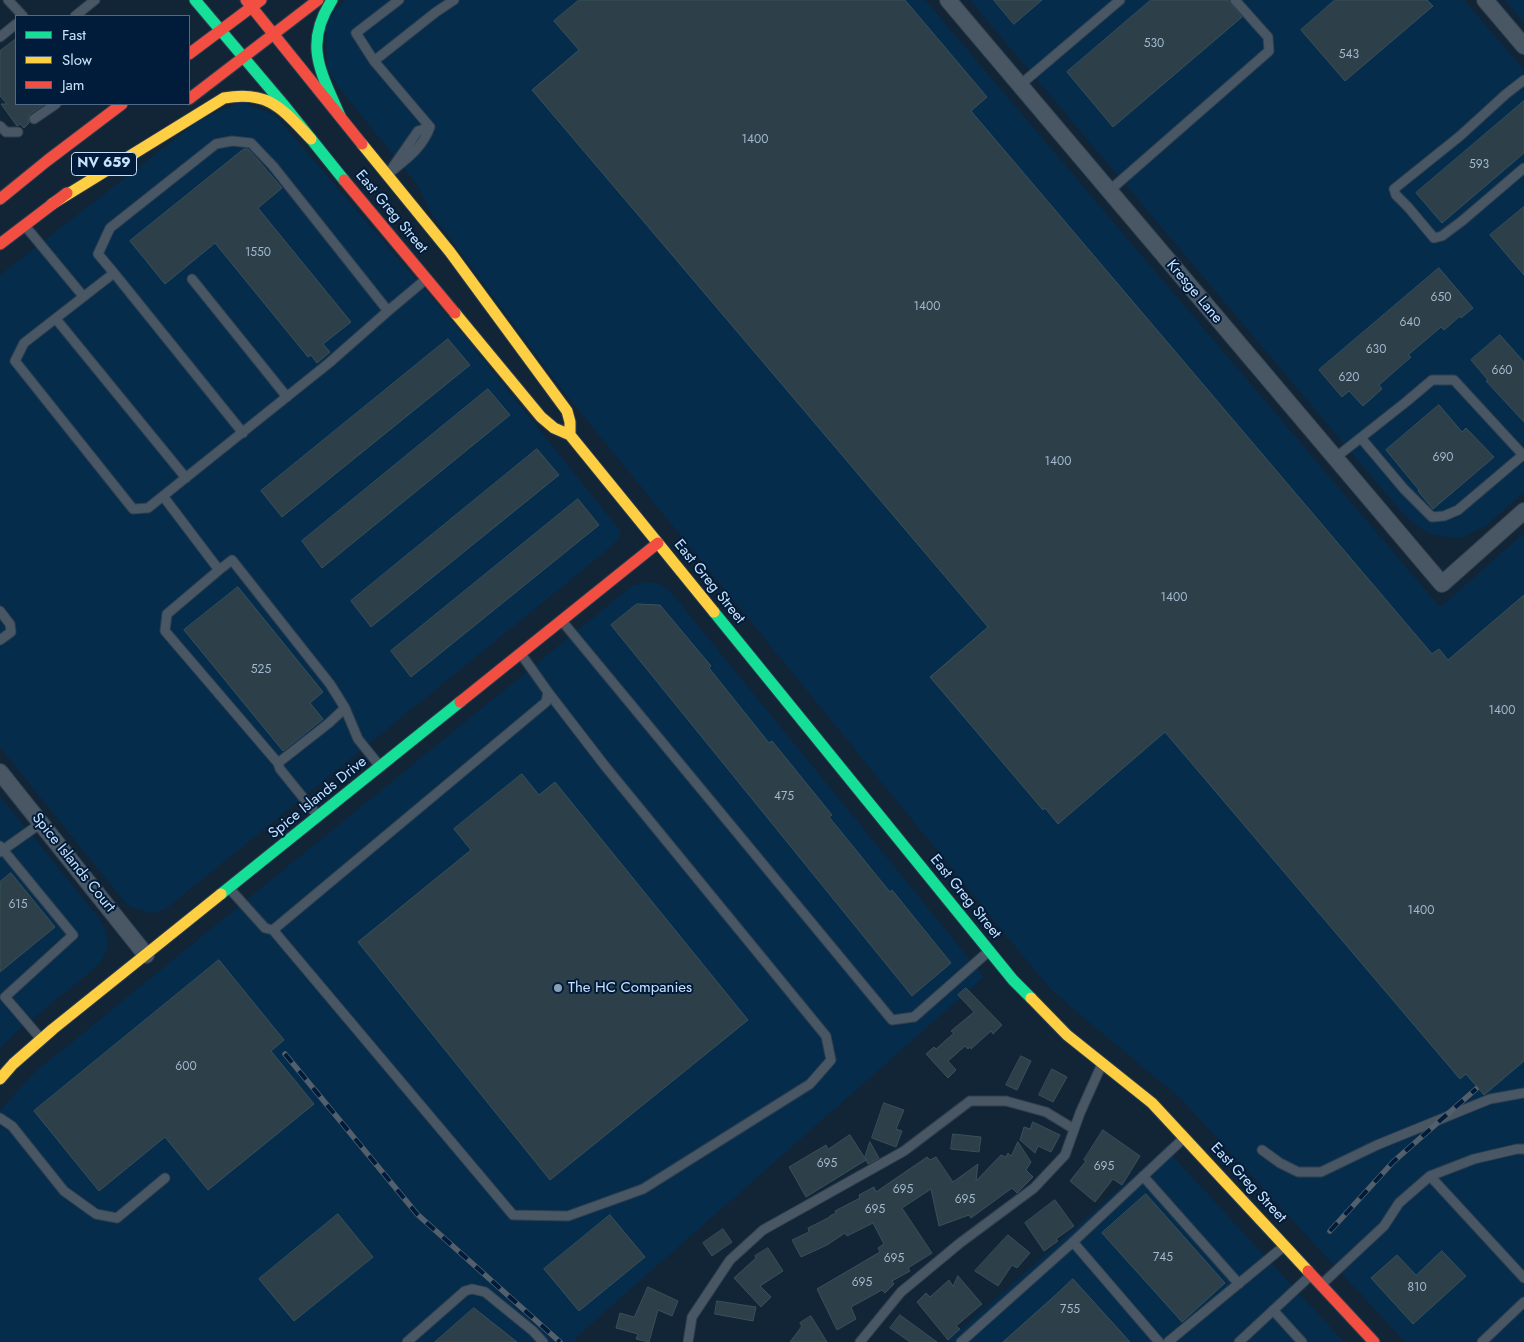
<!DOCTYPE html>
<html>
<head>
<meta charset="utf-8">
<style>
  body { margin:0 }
  #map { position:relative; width:1524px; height:1342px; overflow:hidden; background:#122536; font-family:Jost,sans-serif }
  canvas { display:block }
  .legend { position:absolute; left:15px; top:15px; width:175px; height:90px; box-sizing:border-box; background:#001c3a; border:1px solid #506b87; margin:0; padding:6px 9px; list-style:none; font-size:15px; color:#c9e1fb }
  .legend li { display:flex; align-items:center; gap:10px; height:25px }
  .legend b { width:25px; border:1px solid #506b87 }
</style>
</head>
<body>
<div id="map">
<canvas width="1524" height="1342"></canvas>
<ul class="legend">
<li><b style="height:6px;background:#16e098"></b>Fast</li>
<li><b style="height:6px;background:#ffcf43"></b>Slow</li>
<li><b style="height:6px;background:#f24e42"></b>Jam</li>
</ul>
</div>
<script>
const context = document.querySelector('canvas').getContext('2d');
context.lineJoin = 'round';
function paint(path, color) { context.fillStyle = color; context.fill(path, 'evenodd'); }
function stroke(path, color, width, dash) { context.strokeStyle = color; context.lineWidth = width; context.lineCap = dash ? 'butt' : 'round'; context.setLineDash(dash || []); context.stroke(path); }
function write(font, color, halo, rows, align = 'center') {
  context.font = font + ' Jost,sans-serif'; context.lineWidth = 4; context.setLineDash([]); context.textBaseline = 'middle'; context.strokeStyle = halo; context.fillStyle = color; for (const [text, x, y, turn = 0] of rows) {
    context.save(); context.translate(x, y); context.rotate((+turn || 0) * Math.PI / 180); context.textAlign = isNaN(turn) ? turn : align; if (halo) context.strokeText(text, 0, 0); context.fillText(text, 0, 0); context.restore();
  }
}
const built = new Path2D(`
  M346,0H925L1438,605L1442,606L1524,533V1342H1405L1179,1097L1071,1007L1051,989L1033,968L564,392L430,211L420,190L412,178L337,85L327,68L326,23L334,11Z
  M970,0H1464L1524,70V492L1487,525L1463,537H1447L1430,534L1415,525L1399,509Z
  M1505,0H1524V23Z
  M240,102L275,115L465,337L615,524L620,530V536L612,546L167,908L158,912L150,913L131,907L124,901L0,747V275L198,121Z
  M648,582L660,584L670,591L678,601L984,977L575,1338L577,1342H0V1111L13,1096L36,1071L60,1052L632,586Z
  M0,796L98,917L104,927L107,938V949L102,960L95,968L15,1033L0,1048Z
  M1165,1148L1344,1342H947Z`);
const building = new Path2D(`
  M579,0H905L987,97L971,111L1432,654L1439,649L1448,660L1524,595V1061L1484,1095L1466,1074L1460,1079L1165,732L1058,824L1045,808L1043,810L930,677L988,627L532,90L579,50L554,21Z
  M994,0H1042L1014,24Z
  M1151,0H1228L1242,17L1113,127L1067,72Z
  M1335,0H1427L1433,6L1345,81L1301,30Z
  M16,39V104H45L30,114L28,119L29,123L24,128L20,124L17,126L1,104H7L0,96V51Z
  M1524,101V153L1442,223L1416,193Z
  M244,149H248L259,161L282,188L258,208L351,322L323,344L330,352L317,363L311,355L308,357L215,243L165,284L130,241Z
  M1524,207V275L1490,235Z
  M1439,268L1473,308L1461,318L1460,316L1444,330L1441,327L1408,355L1411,357L1379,385L1382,389L1363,406L1349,391L1342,397L1319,370Z
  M1500,335L1524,362V422L1486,381L1488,380L1471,360Z
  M448,339L470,365L282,517L261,491Z
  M488,389L510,415L322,568L302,541Z
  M1439,405L1462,432L1466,428L1494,457L1433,509L1418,491L1419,490L1386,450Z
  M537,449L559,475L371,627L351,601Z
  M578,499L599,525L411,677L391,651Z
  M238,587L323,692L310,703L323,719L283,751L184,630Z
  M637,604L660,605L711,666L709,668L769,743L772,741L832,815L829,817L890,892L892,890L951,963L912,996L611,625Z
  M522,774L539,795L555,782L748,1020L550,1180L358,942L471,850L454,829Z
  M11,873L55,927L0,972V882Z
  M219,960L284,1040L271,1051L314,1104L208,1190L165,1137L99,1191L34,1111Z
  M966,988L1002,1025L993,1034L991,1031L971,1049L970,1047L968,1049L965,1046L948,1061L956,1070L948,1078L926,1054L934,1047L936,1049L954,1033L951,1031L974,1012L958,995Z
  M1021,1056L1031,1061L1017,1090L1006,1085Z
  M1052,1069L1067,1077L1053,1102L1039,1095Z
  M884,1103L904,1110L896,1129L902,1131L896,1147L872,1138Z
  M1033,1122L1060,1135L1051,1152L1038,1146L1035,1153L1020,1140L1024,1127L1030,1129Z
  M1103,1130L1140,1156L1122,1185L1113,1179L1095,1202L1070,1181L1086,1161L1084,1160Z
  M953,1134L981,1137L979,1152L951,1149Z
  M850,1135L866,1160L806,1197L789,1167L826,1145L828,1149Z
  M870,1142L879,1158L868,1164L865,1157Z
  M1018,1142L1031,1162L1026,1170L1033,1177L1017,1193L1012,1188L971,1218L969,1215L939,1226L931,1189L902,1208L932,1253L908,1268L910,1271L892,1281L894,1284L885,1293L882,1290L851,1307L856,1319L837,1330L817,1289L880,1252L878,1248L884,1244L873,1223L847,1236L845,1233L827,1245L801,1257L792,1240L809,1232L808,1228L830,1217V1216L836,1213L835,1211L860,1198L859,1195L874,1187L876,1192L927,1157L930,1160L936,1157L953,1182L978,1164L976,1181L1001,1155L1006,1157L1008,1153L1011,1156Z
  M1146,1194L1225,1283L1182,1322L1102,1233Z
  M1055,1200L1074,1226L1056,1239L1058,1241L1044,1251L1025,1223Z
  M338,1214L373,1257L294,1321L259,1279Z
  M610,1215L645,1257L579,1311L544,1269Z
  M723,1229L732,1242L712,1256L703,1243Z
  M1008,1235L1030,1253L1017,1268L1012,1265L998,1286L975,1271Z
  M768,1248L783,1271L760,1286L771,1297L761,1307L734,1278L756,1258L755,1256Z
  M1442,1251L1466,1276L1413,1324L1371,1278L1397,1255L1416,1275Z
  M958,1276L982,1304L956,1326L960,1329L948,1340L917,1302L926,1293L930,1297L949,1280L953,1286Z
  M1073,1279L1130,1342H1003L1060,1291Z
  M648,1287L678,1301L672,1316L658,1310L649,1342L636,1339L638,1334L616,1328L620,1313L634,1317Z
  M717,1301L756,1307L753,1321L715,1314Z
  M474,1308L517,1342H435Z
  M900,1315L937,1342H910L890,1328Z
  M811,1316L827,1342H790L802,1326L800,1323Z`);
const lane = new Path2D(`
  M8,0L23,16
  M399,0L356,33L374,61L430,127
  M75,16L95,0
  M0,37L16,24
  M374,61L436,12L454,0
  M1524,80L1506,94L1460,136L1394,189L1396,195L1408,207L1434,238L1442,236L1462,221L1524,168
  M1020,85L1120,0
  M34,119L56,104
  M0,126L6,132H18
  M430,127C422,149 405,160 388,174L418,131Z
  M1109,191L1269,51L1268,37L1235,0
  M26,227L83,296
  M114,273L243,433
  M192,279L287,397
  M388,311L329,363L148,508L133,509L15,361L24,343L114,273L98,254L110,228L216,144L232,141L251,143L273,166L388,311L425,280
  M56,319L186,478
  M1361,438L1404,489L1432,517L1444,516L1458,510L1523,455
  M1335,458L1406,402L1432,380H1454L1524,456
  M163,496L219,570L232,560L330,684L345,708
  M219,570L167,614L165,631L278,763
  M0,611L10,624L11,632L0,640
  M562,621L892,1020L914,1017L989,951
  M318,816L280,769L278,763L329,723L345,708L358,739L379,765
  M0,846L73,935L5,997L41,1039
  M0,852L41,823
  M229,888L265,928L273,930L546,702L548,692L521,654
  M273,930L513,1215L568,1216L643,1189L810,1084L831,1060L826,1036L605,766L548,692
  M0,1118L12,1126L64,1191L96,1214L117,1218L165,1178
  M1262,1150L1280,1163L1298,1172H1321L1377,1145L1490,1099L1524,1093
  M1143,1176L1239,1284
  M1430,1176L1524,1278
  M1073,1242L1159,1342
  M1322,1284L1384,1226L1399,1203L1430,1176L1474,1159L1517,1149H1524
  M1273,1310L1302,1342
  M407,1342L465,1291L472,1289L485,1292L533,1331L543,1342
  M688,1342L692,1317L730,1260L763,1230L904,1151L970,1101H1006L1046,1112L1074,1129
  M860,1342L901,1292L960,1243L1034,1188L1065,1155L1080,1113L1102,1064
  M961,1342L1073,1242L1184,1138
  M1168,1342L1283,1247
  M1239,1342L1310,1276
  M1482,1342L1524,1302`);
const street = new Path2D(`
  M948,0L1442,584L1524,511
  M1485,0L1524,46
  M0,772L146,955`);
const fast = new Path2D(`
  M195,0L283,104L344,180
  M332,0C303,45 321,72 340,116
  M714,612L1013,980L1031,998
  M221,894L460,702`);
const slow = new Path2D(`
  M362,144L450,252L567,411L570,422V435
  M52,204L224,98C269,90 282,109 311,139
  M455,313L541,417L554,428L570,435L714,612
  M1031,998L1067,1035L1152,1103L1308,1271
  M0,1079L13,1064L53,1029L221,894`);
const jam = new Path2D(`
  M246,0L362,144
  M189,54L261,0
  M189,99L318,0
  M344,180L455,313
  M0,199L48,160L122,104
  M0,244L67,193
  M460,702L658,543
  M1308,1271L1374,1342`);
const rail = new Path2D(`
  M285,1054L417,1214L560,1342
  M1330,1231L1393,1162L1476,1089`);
const markers = [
  [558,988,5,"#899fb6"]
];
const numberNames = [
  ["530",1154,44],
  ["543",1349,55],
  ["1400",755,140],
  ["593",1479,165],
  ["1550",258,253],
  ["650",1441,298],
  ["1400",927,307],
  ["640",1410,323],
  ["630",1376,350],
  ["660",1502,371],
  ["620",1349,378],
  ["690",1443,458],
  ["1400",1058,462],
  ["1400",1174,598],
  ["525",261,670],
  ["1400",1502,711],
  ["475",784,797],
  ["615",18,905],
  ["1400",1421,911],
  ["600",186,1067],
  ["695",827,1164],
  ["695",1104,1167],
  ["695",903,1190],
  ["695",965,1200],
  ["695",875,1210],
  ["745",1163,1258],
  ["695",894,1259],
  ["695",862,1283],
  ["810",1417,1288],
  ["755",1070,1310]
];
const shields = [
  [104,164,65]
];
const shieldNames = [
  ["NV 659",104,164]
];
const streetNames = [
  ["East Greg Street",391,212,50],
  ["Kresge Lane",1194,292,50],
  ["East Greg Street",709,582,51],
  ["Spice Islands Drive",318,798,-39],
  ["Spice Islands Court",73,863,51],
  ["East Greg Street",965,897,51],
  ["East Greg Street",1248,1183,47]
];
const poiNames = [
  ["The HC Companies",568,988]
];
paint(built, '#062c4c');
paint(building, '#2d4049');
stroke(building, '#38505a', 1);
stroke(lane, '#2e3f4f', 11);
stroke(street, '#2e3f4f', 18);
stroke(fast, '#2e3f4f', 13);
stroke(slow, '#2e3f4f', 13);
stroke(jam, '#2e3f4f', 13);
stroke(lane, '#495663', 9);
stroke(street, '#495663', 16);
stroke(fast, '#16e098', 11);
stroke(slow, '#ffcf43', 11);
stroke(jam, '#f24e42', 11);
stroke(rail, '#53606b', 5.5);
stroke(rail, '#001c3a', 4, [11]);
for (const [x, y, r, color] of markers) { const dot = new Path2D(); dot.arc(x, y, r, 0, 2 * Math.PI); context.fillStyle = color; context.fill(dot); stroke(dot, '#001c3a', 2); }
write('12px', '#a2b9ce', null, numberNames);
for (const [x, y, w] of shields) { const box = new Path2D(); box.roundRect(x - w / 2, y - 11.5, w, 23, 4); context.fillStyle = '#001c3a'; context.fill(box); stroke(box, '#c9e1fb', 1); }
write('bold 14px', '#c9e1fb', null, shieldNames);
write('15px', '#c9e1fb', '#001c3a', streetNames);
write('15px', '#c9e1fb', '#001c3a', poiNames, 'left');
</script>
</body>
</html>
